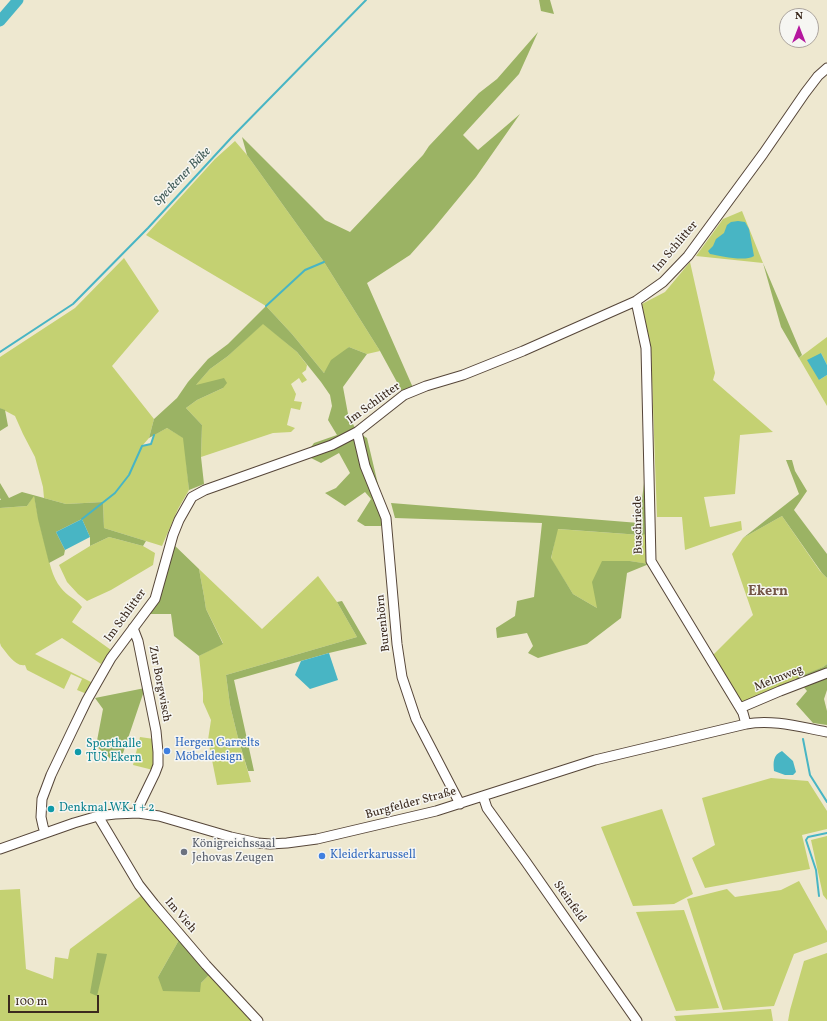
<!DOCTYPE html>
<html>
<head>
<meta charset="utf-8">
<style>
  body { margin:0 }
  #map { position:relative; width:827px; height:1021px; overflow:hidden; background:#eee8d0; font-family:Vollkorn,serif }
  canvas { display:block }
  .north { position:absolute; left:779px; top:8px; width:40px; height:40px; box-sizing:border-box; background:#f6f6f2; border:1px solid #aba49d; border-radius:50%; rotate:0deg; font-size:11px; font-weight:700; line-height:16px; text-align:center; color:#3b2a1e }
  .north::after { content:''; display:block; margin:auto; width:14px; height:18px; background:#b5179e; clip-path:polygon(50% 0,100% 100%,50% 72%,0 100%) }
  .scale { position:absolute; left:8px; top:995px; width:91px; height:18px; box-sizing:border-box; border:2px solid #3b2a1e; border-top:0; padding-left:5px; font-size:12px; line-height:14px; white-space:nowrap; color:#3b2a1e; -webkit-text-stroke:3px #f6f6f2; paint-order:stroke }
</style>
</head>
<body>
<div id="map">
<canvas width="827" height="1021"></canvas>
<div class="north">N</div>
<div class="scale">100 m</div>
</div>
<script>
const context = document.querySelector('canvas').getContext('2d');
context.lineJoin = 'round';
function paint(path, color) { context.fillStyle = color; context.fill(path, 'evenodd'); }
function stroke(path, color, width, dash) { context.strokeStyle = color; context.lineWidth = width; context.lineCap = dash ? 'butt' : 'round'; context.setLineDash(dash || []); context.stroke(path); }
function write(font, color, halo, rows, align = 'center') {
  context.font = font + ' Vollkorn,serif'; context.lineWidth = 3; context.setLineDash([]); context.textBaseline = 'middle'; context.strokeStyle = halo; context.fillStyle = color; for (const [text, x, y, turn = 0] of rows) {
    context.save(); context.translate(x, y); context.rotate((+turn || 0) * Math.PI / 180); context.textAlign = isNaN(turn) ? turn : align; if (halo) context.strokeText(text, 0, 0); context.fillText(text, 0, 0); context.restore();
  }
}
const green = new Path2D(`
  M235,141L247,155L324,262L380,351L367,354L349,347L324,373L292,334L266,306L146,235L215,159Z
  M742,211L763,263L696,256L723,219Z
  M124,258L159,311L112,366L154,419L149,438L142,446L151,444L154,435L167,428L184,438L189,490L178,509L162,546L104,528L103,502L66,504L44,498L43,487L35,457L23,434L15,416L0,408V357L75,308Z
  M690,262L715,373L713,380L773,432L740,435L735,494L704,497L710,527L741,521L742,530L685,550L682,517H657L651,351L642,304L665,292Z
  M263,323L297,352L307,365L306,370L302,373L307,380L302,383L299,378L291,384L296,394L294,401L302,402L300,410L291,408L287,425L295,428L291,432L273,433L201,457L202,425L186,408L197,400L223,388L195,386L210,369L228,356Z
  M827,337V365L821,353L819,380L827,375V406L799,358Z
  M34,495C37,513 41,530 46,548C49,561 52,577 61,588C67,596 76,599 82,607L72,622L111,650L101,664L62,638L35,654L93,683L87,694L77,690L82,679L71,674L64,689L27,670L25,665C15,667 7,653 1,646L0,643V508L27,506Z
  M782,516L820,571L827,578V664L823,667L740,703L713,655L753,615L732,554L743,538Z
  M557,529L641,535L651,534L655,567L651,569L648,564L630,561L597,608L573,594L551,559Z
  M109,537L143,546L155,553L153,565L111,590L87,601L78,594L67,582L59,565L90,546Z
  M199,569L262,629L318,576L337,602L357,637L226,675L230,705L238,738L251,782L217,785L208,740L211,720L203,702V693L199,656L223,643L206,609L204,596Z
  M140,737L154,739L155,759L153,770L133,765Z
  M771,778L808,781L827,811V829L802,835L810,869L705,888L692,858L715,845L702,798Z
  M662,809L693,894L674,904L633,906L601,827Z
  M827,836V900L823,895L811,840Z
  M799,881L827,931V942L794,954L774,1006L723,1010L687,899L727,889L735,897L781,890Z
  M20,889L26,969L53,979L55,957L68,959L70,949L142,895L179,940L158,977L201,983L210,974L252,1021H0V890Z
  M684,910L719,1008L676,1011L636,912Z
  M827,953V1021H788L790,1010L804,961Z
  M771,1009L773,1021H676L674,1016Z`);
const forest = new Path2D(`
  M539,0H550L554,14L541,11Z
  M538,32L519,74L463,135L478,150L520,114L476,177L434,228L410,255L367,283L414,390L404,395L380,351L324,262L247,155L242,137L325,220L350,232L423,155L429,146L479,93L497,79Z
  M763,263L802,355L799,358L781,327Z
  M266,306L292,334L324,373L331,360L349,347L367,354L343,387L348,414L357,432L367,438L386,518L381,526H365L357,521L371,499L365,492L345,506L325,493L336,488L350,473L339,453L321,463L305,455L314,443L337,435L328,420L332,406L330,395L321,382L297,352L263,324L228,356L210,369L196,385L224,378L227,383L223,388L197,400L186,408L202,425L201,457L204,484L189,490L183,438L167,428L149,438L154,419L177,398L188,382L208,359L228,344Z
  M0,408L5,410L8,426L0,431Z
  M786,460H792L795,471L807,491L794,510L827,554V578L822,573L782,516L743,538L799,494Z
  M0,483L9,498L22,492L66,504L103,502L104,528L146,541L143,546L109,537L90,546V537L82,519L56,532L65,550L64,555L49,563L38,519L34,496L27,506L0,508V500H1L0,498Z
  M644,483L650,484L651,534L641,535L558,529L551,558L573,594L597,608L592,582L602,561H630L649,564L627,573L621,618L587,644L538,658L528,653L533,646L527,633L497,638L496,628L515,616L517,601L534,597L542,523L395,518L391,503L639,523Z
  M171,542L199,569L204,596L206,609L223,644L199,656L174,636L171,614H148Z
  M342,601L367,644L329,653L234,680L254,771H248L238,738L230,705L226,675L357,637L337,602Z
  M827,664V690L824,699L827,711V725L813,723L796,704L807,691L796,678L823,667Z
  M145,688L120,762L112,760L96,746L103,709L95,698Z
  M179,940L210,974L201,983L200,992L163,991L158,977Z
  M97,953L107,954L97,996L90,993Z`);
const water = new Path2D(`
  M738,221L745,222L749,229L754,256C745,262 720,256 710,254L708,251L713,246L716,239L724,233L727,225L731,222Z
  M821,353L827,365V375L819,380L807,360Z
  M82,519L90,537L65,550L56,532Z
  M329,653L338,680L310,689L295,675L301,661Z
  M782,751L793,761L796,772L793,775H785L774,771C773,762 773,755 782,751Z`);
const stream = new Path2D(`
  M266,306L305,270L324,262
  M0,352L73,304L148,228L231,138L366,0
  M82,519L115,493L129,475L142,446L151,444L154,435
  M803,739L810,775L827,802
  M819,896L816,870L806,840L808,837L827,833`);
const river = new Path2D(`
  M0,21L18,0`);
const minor = new Path2D(`
  M636,301L646,348L651,561L740,708L743,713L746,724
  M357,432L365,466L386,518L397,644L402,677L416,719L457,798L460,804
  M133,628L138,641L156,731L158,752V765L155,773L138,808V813
  M740,708L780,691L827,673
  M483,796L487,808L526,862L637,1021
  M98,816L139,885L154,904L206,965L258,1021
  M45,833L43,826L41,817L42,799L51,775L72,731L87,700L111,658L155,599L173,535L179,520L192,497L205,490L332,445L357,432L404,395L426,386L463,375L523,351L636,301L663,282L688,256L763,154L805,93L818,76L827,68
  M0,849L74,823L98,816L115,814L138,813L159,816L231,837L258,843L270,844L287,843L317,839L436,811L595,760L746,724C773,719 800,727 827,732`);
const markers = [
  [167,751,4,"#3f7fe0"],
  [78,752,4,"#0f9aa8"],
  [51,809,4,"#0f9aa8"],
  [184,852,4,"#6b7280"],
  [322,856,4,"#3f7fe0"]
];
const streetNames = [
  ["Im Schlitter",676,247,-50],
  ["Im Schlitter",374,404,-36],
  ["Buschriede",639,525,-91],
  ["Im Schlitter",126,616,-54],
  ["Burenhörn",384,623,-96],
  ["Melmweg",779,679,-22],
  ["Zur Borgwisch",159,684,79],
  ["Burgfelder Straße",411,804,-15],
  ["Steinfeld",569,902,55],
  ["Im Vieh",180,916,49]
];
const shopNames = [
  ["Hergen Garrelts",175,744],
  ["Möbeldesign",175,758],
  ["Kleiderkarussell",330,856]
];
const cultureNames = [
  ["Sporthalle",86,745],
  ["TUS Ekern",86,759],
  ["Denkmal WK 1 + 2",59,809]
];
const worshipNames = [
  ["Königreichssaal",192,845],
  ["Jehovas Zeugen",192,859]
];
const waterNames = [
  ["Speckener Bäke",183,177,-46]
];
const quarterNames = [
  ["Ekern",768,592]
];
paint(green, '#c4d172');
paint(forest, '#9bb364');
paint(water, '#48b5c4');
stroke(stream, '#48b5c4', 2);
stroke(river, '#48b5c4', 11);
stroke(minor, '#564639', 11);
stroke(minor, '#fff', 9);
for (const [x, y, r, color] of markers) { const dot = new Path2D(); dot.arc(x, y, r, 0, 2 * Math.PI); context.fillStyle = color; context.fill(dot); stroke(dot, '#f6f6f2', 1.5); }
write('12px', '#3b2a1e', '#f6f6f2', streetNames);
write('12px', '#366cbe', '#f6f6f2', shopNames, 'left');
write('12px', '#0d838f', '#f6f6f2', cultureNames, 'left');
write('12px', '#5b616d', '#f6f6f2', worshipNames, 'left');
write('italic 13px', '#405b58', '#f6f6f2', waterNames);
write('bold 14px', '#745647', '#f6f6f2', quarterNames);
</script>
</body>
</html>
